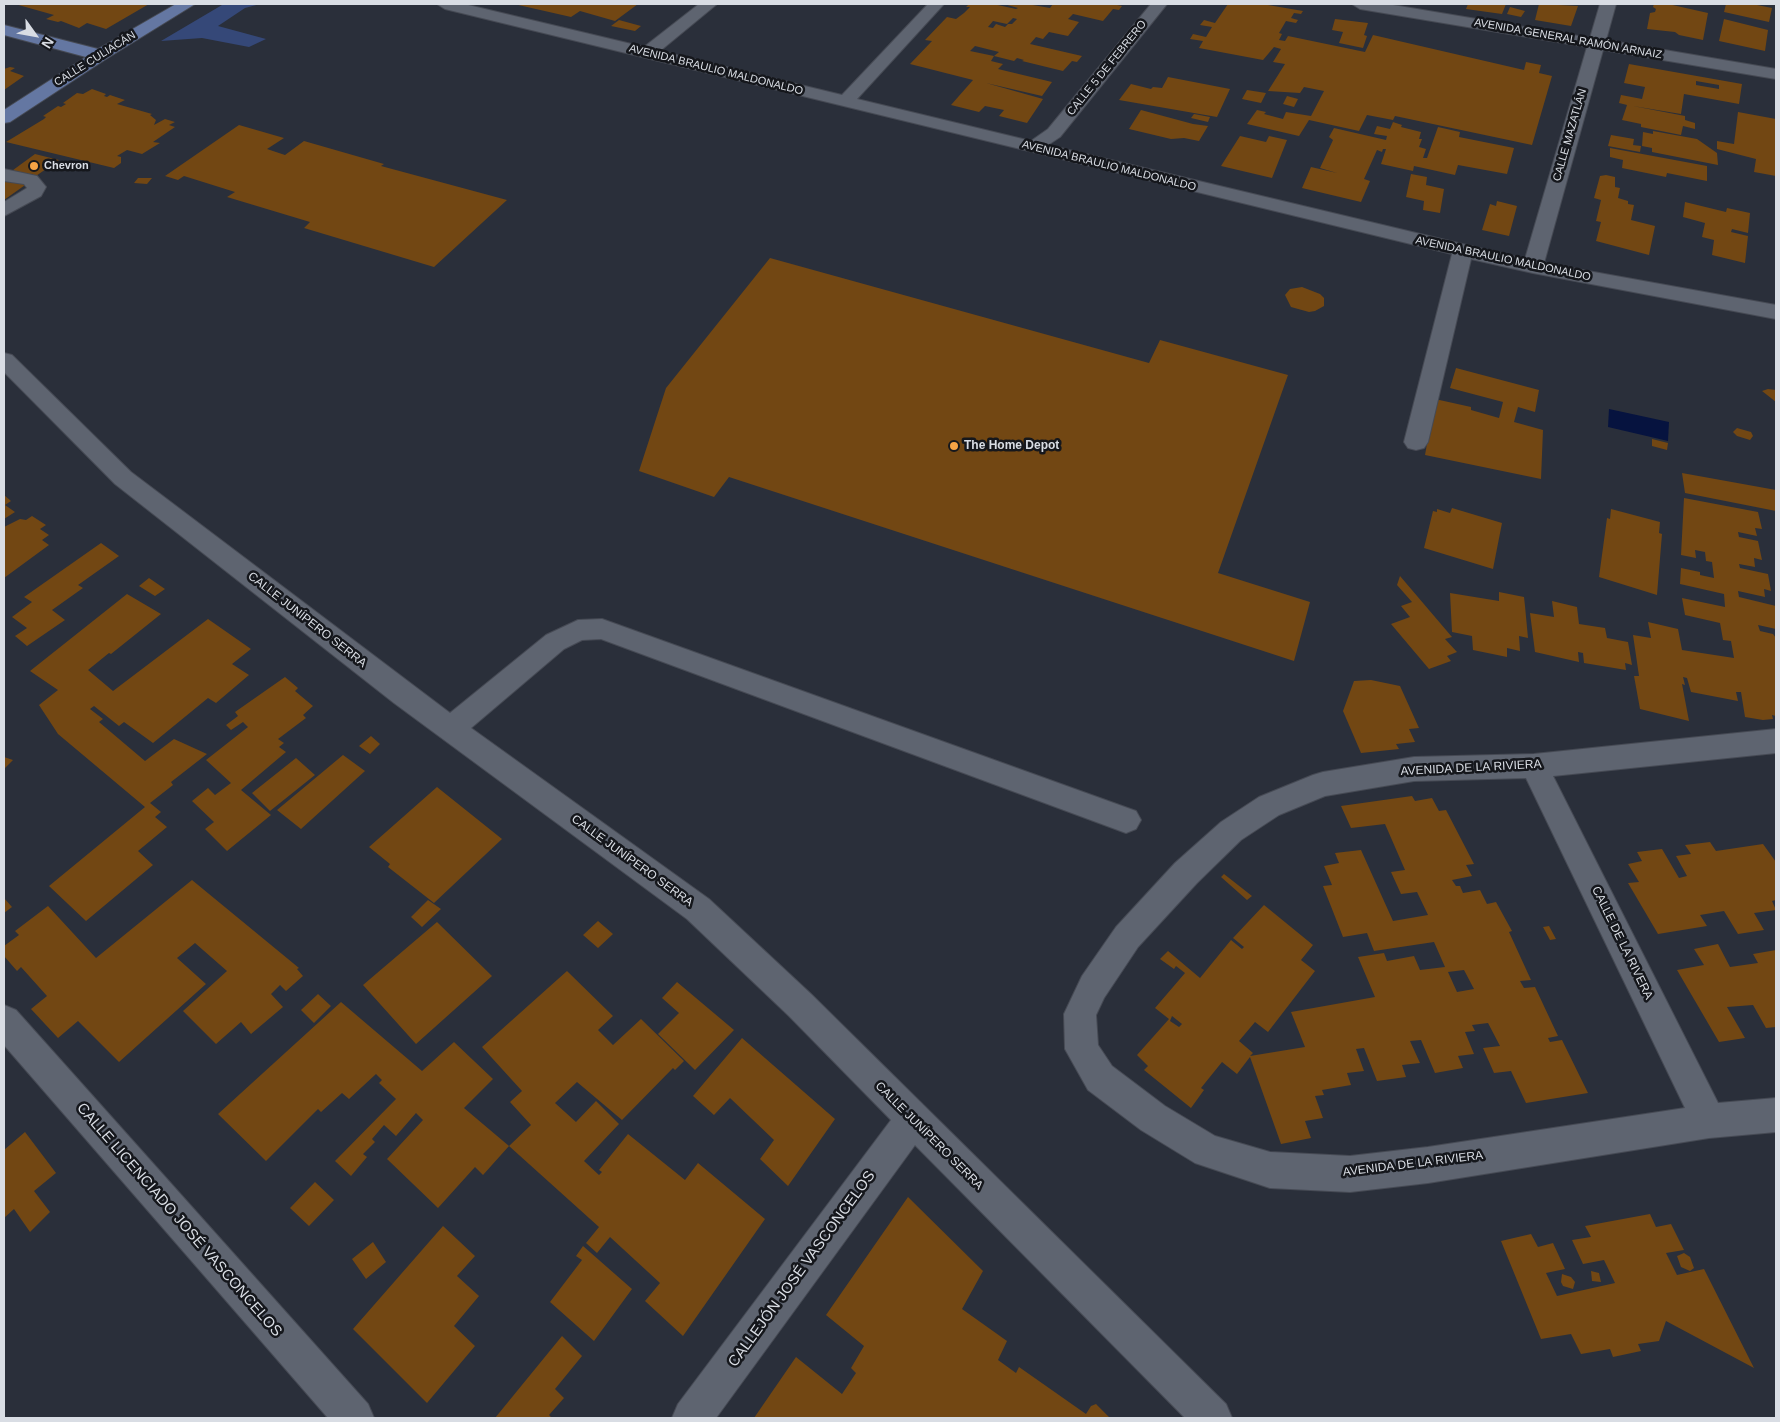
<!DOCTYPE html>
<html>
<head>
<meta charset="utf-8">
<style>
  body { margin:0 }
  #map { position:relative; width:1780px; height:1422px; overflow:hidden; background:#2a2f3a; font-family:Helvetica,sans-serif }
  canvas { display:block }
  .frame { position:absolute; inset:0; border:5px solid #d9dde4; pointer-events:none }
  .north { position:absolute; left:10px; top:10px; width:50px; height:50px; -webkit-text-stroke:4px #15171c; paint-order:stroke; rotate:122deg; font-size:14px; font-weight:700; line-height:20px; text-align:center; color:#d9dde4 }
  .north::after { content:''; display:block; margin:auto; width:18px; height:22px; background:#d9dde4; clip-path:polygon(50% 0,100% 100%,50% 72%,0 100%) }
</style>
</head>
<body>
<div id="map">
<canvas width="1780" height="1422"></canvas>
<div class="frame"></div>
<div class="north">N</div>
</div>
<script>
const context = document.querySelector('canvas').getContext('2d');
context.lineJoin = 'round';
function paint(path, color) { context.fillStyle = color; context.fill(path, 'evenodd'); }
function stroke(path, color, width, dash) { context.strokeStyle = color; context.lineWidth = width; context.lineCap = dash ? 'butt' : 'round'; context.setLineDash(dash || []); context.stroke(path); }
function write(font, color, halo, rows, align = 'center') {
  context.font = font + ' Helvetica,sans-serif'; context.lineWidth = 5; context.setLineDash([]); context.textBaseline = 'middle'; context.strokeStyle = halo; context.fillStyle = color; for (const [text, x, y, turn = 0] of rows) {
    context.save(); context.translate(x, y); context.rotate((+turn || 0) * Math.PI / 180); context.textAlign = isNaN(turn) ? turn : align; if (halo) context.strokeText(text, 0, 0); context.fillText(text, 0, 0); context.restore();
  }
}
const green = new Path2D(`
  M228,4H260L245,8L218,26L266,39L249,47L202,38L161,41L222,5Z`);
const water = new Path2D(`
  M1609,409L1669,422L1668,441L1608,427Z`);
const building = new Path2D(`
  M15,4H149L106,29L87,23L79,28L61,21L58,22L46,19L54,15Z
  M514,4H638L615,21L580,11L571,17Z
  M969,4H993L1016,9L1018,8L1004,4H1027L1050,8L1053,4H1112L1122,6L1119,10L1113,9L1103,21L1073,14L1068,19L1079,22L1068,36L1049,32L1043,39L1036,37L1030,44L1082,56L1077,62L1072,61L1063,71L1022,61L1024,60L1017,58L1014,61L994,56L999,52L975,46L970,51L994,56L991,61L1003,64L998,69L1052,82L1042,96L986,83L1043,99L1027,123L999,116L1004,110L985,106L979,112L951,105L973,80L910,64L932,41L925,40L947,17L956,19L964,13L970,7H966ZM1013,18L1017,19L1012,24H1008L1005,27L996,24L993,28L988,27L993,21L1007,24Z
  M1228,4H1262L1303,11L1301,14L1294,13L1291,18L1298,20L1296,23L1286,21L1279,33L1282,34L1279,40L1285,41L1288,36L1365,52L1373,35L1524,70L1526,62L1541,65L1539,73L1552,76L1532,145L1395,116L1393,120L1367,115L1359,131L1309,120L1299,136L1247,124L1257,110L1266,112L1264,114L1283,119L1286,112L1311,116L1324,91L1304,87L1300,93L1268,91L1285,64L1273,62L1281,49L1274,47L1263,60L1199,48L1203,41L1190,39L1193,34L1206,37L1212,27L1200,25L1204,20L1215,23Z
  M1468,4H1506L1502,14L1466,9Z
  M1539,4L1578,6L1571,26L1535,20Z
  M1654,4H1668L1708,13L1703,40L1679,35L1675,32L1647,29L1650,13L1655,12L1656,9L1653,7Z
  M1726,4H1752L1772,8L1769,22L1724,12Z
  M1510,7L1525,11L1521,17L1507,14Z
  M1335,19L1368,23L1364,35L1367,36L1363,48L1339,43L1343,32L1332,30Z
  M1724,19L1768,30L1765,51L1719,41Z
  M619,20L641,26L635,31L611,26Z
  M1629,64L1742,84L1739,104L1684,94L1681,114L1633,106L1685,116V120L1695,123V129L1683,126L1681,135L1641,127V124L1622,120L1627,105L1619,103L1621,95L1642,99L1645,87L1624,83ZM1696,81L1719,85V89L1696,85Z
  M10,67L15,68L10,71L24,76L4,90V69Z
  M1168,77L1230,89L1217,117L1119,100L1131,84L1151,89L1153,87L1162,88Z
  M92,89L106,94L104,96L107,97L110,95L125,100L117,104L152,114L150,115L156,120L154,125L165,119L175,122L169,125L175,127L153,142L160,143L142,154L127,150L117,156L121,157V163L114,168L6,142L44,119L46,117L43,116L58,106L61,107L66,104L63,103L77,93L83,94Z
  M1247,90L1266,93L1261,103L1242,99Z
  M1287,96L1298,99L1294,107L1283,104Z
  M1141,110L1193,124L1208,126L1199,141L1184,138L1171,139L1129,129Z
  M1738,112L1776,119V176L1754,172L1756,159L1717,149V141L1734,144Z
  M1194,114L1210,117L1208,122L1191,118Z
  M1393,122L1402,125L1401,127L1421,132L1419,139H1422L1419,147L1426,149L1423,158H1427L1438,127L1460,132L1459,137L1514,148L1507,174L1458,165L1455,175L1414,166L1413,171L1381,164L1386,149H1383L1382,152L1377,150L1364,179L1370,181L1361,202L1302,188L1311,167L1337,173L1320,168L1333,140L1329,137L1334,128L1386,140L1387,136L1374,134L1377,126L1390,129Z
  M239,125L284,138L267,149L285,155L304,141L384,164L381,166L507,200L434,267L304,228L310,222L227,197L235,192L184,176L178,180L165,176Z
  M1653,131L1697,139L1717,153L1718,165L1652,152V148L1642,146L1643,132L1653,134Z
  M1611,135L1634,139L1633,145L1641,146L1640,152L1608,146Z
  M1240,136L1266,142L1269,136L1287,140L1272,178L1221,166Z
  M1610,148L1707,166V181L1667,173L1666,177L1622,168L1623,160L1610,157Z
  M35,154L59,160L33,178L9,173Z
  M1411,174L1427,177L1426,185L1444,189L1440,213L1423,210L1424,201L1406,197Z
  M1606,175L1615,177V187L1620,188L1618,198L1628,201V204L1634,205L1631,220L1655,226L1649,255L1596,241L1601,222L1596,221L1601,200L1594,198L1600,176Z
  M4,177L28,183L4,200Z
  M138,178H152L147,184L134,183Z
  M1497,201L1517,206L1509,236L1482,230L1490,204L1496,206Z
  M1685,202L1726,212L1727,208L1750,213L1748,233L1732,229L1731,232L1748,236L1745,263L1712,255L1714,240L1702,237L1705,223L1683,217Z
  M770,258L1149,363L1160,340L1288,375L1218,573L1310,602L1294,661L729,477L714,497L639,471L666,388Z
  M1302,287L1320,294L1324,298V306L1315,311L1309,312L1291,307L1285,295L1290,289Z
  M1456,368L1539,390L1535,412L1518,407L1514,422L1543,430L1541,479L1425,455L1435,399L1471,407V410L1499,418L1503,402L1450,388Z
  M1768,389L1776,390V402L1762,391Z
  M1737,428L1751,432L1753,436L1750,440L1737,436L1733,432Z
  M1652,439L1668,443L1667,450L1652,446Z
  M1682,473L1776,490V511L1685,493Z
  M4,495L11,501L5,505L15,512L4,519Z
  M1684,498L1758,512L1762,529L1755,528L1757,536L1738,532L1739,537L1758,541L1762,560L1754,558L1755,567L1739,564L1740,568L1768,574L1771,591L1764,589L1765,597L1738,591L1739,597L1776,606V629L1758,625L1760,631L1773,634L1776,638V716L1772,715L1773,719L1763,720L1745,717L1741,692H1736L1738,701L1691,692L1687,678L1683,677L1685,685L1682,684L1689,721L1640,709L1634,676H1639L1633,635L1651,638L1648,622L1678,629L1682,650L1734,658L1731,641L1723,640L1720,623L1685,615L1682,598L1725,607L1724,594L1680,584L1681,568L1700,572V575L1714,578L1712,562L1706,561L1705,552L1695,550L1696,558L1681,555Z
  M1452,508L1502,523L1493,569L1424,548L1433,511L1437,512V509L1450,513Z
  M1611,509L1660,522L1659,533L1662,534L1657,595L1599,577L1607,518L1610,519Z
  M32,516L46,525L40,529L49,535L42,540L49,545L4,578V527L20,519L26,520Z
  M101,543L119,556L78,585L83,588L52,610L65,620L27,646L15,636L27,628L12,617L32,602L24,597Z
  M1400,576L1452,637L1445,639L1457,652L1447,656L1451,661L1429,669L1391,624L1410,617L1401,606L1412,602L1397,585Z
  M149,578L165,589L155,596L139,586Z
  M1499,592L1524,597L1525,606L1528,638L1519,636L1520,651L1507,648V657L1473,650L1472,636L1452,632L1450,593L1499,601Z
  M127,594L161,614L111,654L109,653L88,670L113,691L208,619L251,649L232,664L249,675L216,703L208,698L153,743L124,722L119,726L94,706L90,709L103,719L99,722L145,761L174,739L207,754L171,782L173,785L150,803L161,812L155,817L167,827L138,851L153,865L86,921L49,886L145,807L58,734L39,705L58,690L30,671Z
  M1552,601L1577,607L1579,624L1605,628L1607,638L1628,642L1632,665L1625,663L1626,670L1584,663L1583,653L1578,652L1579,662L1535,652L1530,613L1554,617Z
  M285,677L298,688L295,691L313,706L303,715L306,718L278,739L284,743L279,747L286,752L241,790L271,815L227,851L205,829L214,822L192,801L208,788L215,795L231,783L206,760L248,727L243,722L231,730L226,725L238,716L235,712Z
  M1371,680L1400,686L1419,728L1409,729L1415,742L1396,744L1399,749L1361,753L1343,711L1354,681Z
  M371,736L380,744L370,754L359,746Z
  M343,755L365,771L301,829L277,810Z
  M4,757L13,760L4,769Z
  M296,758L315,775L270,811L252,793Z
  M437,787L502,839L434,903L388,867L390,864L369,847Z
  M1412,796L1415,801L1432,798L1439,811L1446,810L1474,864L1466,865L1472,876L1452,880L1456,886H1460L1463,893L1480,890L1487,904L1496,902L1512,931L1509,932L1531,980L1520,981L1524,988L1535,987L1558,1036L1548,1038L1550,1042L1562,1040L1588,1093L1526,1103L1511,1071L1494,1073L1483,1048L1500,1046L1488,1023L1472,1025L1475,1031L1465,1032L1474,1054L1458,1056L1463,1068L1435,1073L1421,1040L1410,1041L1420,1063L1402,1065L1406,1077L1377,1081L1364,1048L1356,1049L1364,1071L1347,1073L1351,1085L1322,1090L1324,1095L1315,1096L1323,1118L1305,1121L1311,1138L1281,1144L1250,1057L1237,1074L1222,1062L1201,1088L1204,1090L1191,1108L1144,1070L1148,1066L1137,1055L1169,1019L1155,1008L1185,973L1176,966L1174,969L1160,959L1168,951L1200,978L1231,940L1242,949L1244,947L1233,938L1264,905L1313,945L1301,960L1315,971L1268,1032L1255,1022L1239,1041L1253,1053L1250,1056L1305,1047L1291,1012L1375,997L1358,957L1384,953L1387,961L1414,956L1420,970L1445,967L1434,942L1374,951L1367,933L1343,937L1323,886L1332,885L1324,866L1339,863L1335,853L1361,850L1393,921L1428,915L1417,892L1401,894L1391,872L1405,870L1385,824L1351,828L1341,806ZM1464,970L1474,989L1457,992L1448,972ZM1172,1016L1182,1024L1179,1027L1170,1021Z
  M1710,842L1716,851L1763,844L1776,862V900L1772,901L1776,910L1754,913L1764,930L1738,934L1724,911L1700,915L1707,926L1658,934L1628,883L1639,882L1628,864L1642,861L1637,852L1662,849L1679,878L1687,876L1676,856L1691,854L1685,845Z
  M1224,874L1252,896L1247,900L1221,877Z
  M192,880L299,968L297,969L303,976L286,991L280,985L271,994L283,1007L251,1034L241,1022L216,1044L183,1011L227,971L195,943L177,958L206,984L119,1062L78,1021L58,1038L31,1009L47,996L21,967L17,971L4,956V946L19,935L15,931L48,906L96,958Z
  M4,898L12,907L4,913Z
  M428,900L441,909L422,927L411,917Z
  M598,921L613,934L598,948L583,935Z
  M437,922L492,976L416,1044L363,985Z
  M1549,926L1556,939L1550,940L1543,927Z
  M1718,944L1730,967L1758,963L1753,954L1776,950V1027L1766,1028L1753,1005L1727,1007L1745,1038L1719,1042L1677,970L1704,965L1694,949Z
  M567,971L613,1016L598,1030L613,1045L641,1019L684,1061L675,1070L673,1068L622,1120L577,1082L555,1103L576,1122L596,1101L619,1124L584,1161L599,1175L602,1172L599,1170L628,1134L685,1180L698,1163L765,1219L683,1336L645,1301L660,1283L610,1237L597,1253L586,1243L599,1227L509,1146L531,1125L510,1102L522,1091L482,1047Z
  M677,982L734,1030L695,1070L658,1034L679,1013L662,998Z
  M318,994L331,1006L314,1023L301,1010Z
  M341,1002L422,1071L454,1042L493,1079L464,1108L509,1146L483,1175L475,1167L438,1208L387,1159L423,1120L416,1113L396,1136L384,1125L372,1139L375,1142L363,1154L367,1157L351,1176L335,1161L396,1099L379,1083L382,1080L376,1074L349,1099L342,1093L321,1112L318,1109L266,1161L218,1114Z
  M742,1038L835,1119L788,1186L760,1159L774,1140L730,1098L714,1115L693,1096Z
  M25,1132L56,1173L34,1191L50,1212L30,1232L14,1209L4,1218V1150Z
  M315,1182L334,1200L309,1226L290,1208Z
  M908,1197L983,1271L962,1309L1007,1341L998,1360L1016,1373L1019,1367L1086,1414L1091,1406L1096,1404L1110,1418H754L796,1357L842,1394L856,1373L851,1368L864,1346L826,1315Z
  M1650,1214L1656,1227L1671,1224L1684,1250L1666,1253L1677,1275L1704,1269L1754,1368L1666,1321L1659,1341L1638,1344L1641,1351L1613,1357L1610,1349L1581,1354L1571,1334L1541,1339L1501,1241L1531,1234L1538,1247L1553,1243L1565,1269L1546,1273L1557,1296L1615,1283L1604,1260L1583,1264L1572,1240L1591,1237L1585,1226Z
  M443,1226L475,1256L457,1276L479,1296L454,1326L475,1346L427,1403L353,1329Z
  M373,1242L386,1262L366,1279L352,1259Z
  M583,1246L632,1289L594,1341L550,1302L582,1260L576,1256Z
  M1684,1253L1690,1257L1694,1268L1690,1271L1681,1267L1677,1256Z
  M1591,1271L1599,1273L1601,1282L1592,1281Z
  M1562,1274L1571,1277L1575,1282L1573,1289L1563,1286L1561,1282Z
  M562,1336L582,1356L555,1389L564,1398L549,1415L552,1418H495Z`);
const minor = new Path2D(`
  M437,4H464L644,47L699,4H717L660,51L842,95L928,4H944L857,99L1031,141L1048,129L1151,4H1167L1060,137L1048,145L1525,259L1587,47L1360,9L1352,4H1387L1590,38L1600,4H1616L1606,40L1776,69V79L1603,50L1544,263L1776,305V319L1533,273L1471,259L1428,442L1424,448L1416,450L1408,448L1404,442L1452,254L445,9Z
  M4,169L37,176L46,187L41,196L4,216V202L27,188L24,184L4,181Z
  M4,353L12,355L131,472L450,713L546,635L578,620L602,619L1136,811L1141,820L1136,829L1126,833L601,639L582,640L564,649L471,728L709,899L811,994L1226,1404L1232,1418H1185L915,1145L716,1418H672L678,1404L891,1120L789,1016L687,919L394,703L115,484L4,372Z
  M1776,729V753L1553,776L1718,1103L1776,1098V1132L1709,1138L1428,1183L1350,1192L1270,1188L1195,1163L1141,1130L1088,1090L1065,1049L1064,1014L1082,976L1116,927L1175,863L1221,822L1259,797L1313,775L1323,772L1414,757L1534,754ZM1526,778L1685,1108L1428,1147L1350,1156L1270,1152L1215,1136L1165,1106L1112,1066L1098,1045L1096,1015L1104,998L1138,947L1197,883L1241,840L1279,815L1325,796L1414,781Z
  M4,1005L16,1010L368,1404L374,1418H328L4,1045Z`);
const major = new Path2D(`
  M176,4H195L106,59L10,122L4,123V110L86,57L4,35V25L98,49Z`);
const markers = [
  [34,166,5,"#f5a345"],
  [954,446,5,"#f5a345"]
];
const farStreetnames = [
  ["AVENIDA GENERAL RAMÓN ARNAIZ",1568,39,10],
  ["CALLE CULIACÁN",95,59,-32],
  ["CALLE 5 DE FEBRERO",1107,68,-51],
  ["AVENIDA BRAULIO MALDONALDO",716,70,14],
  ["CALLE MAZATLÁN",1570,135,-74],
  ["AVENIDA BRAULIO MALDONALDO",1109,166,14],
  ["AVENIDA BRAULIO MALDONALDO",1503,259,12]
];
const farPoinames = [
  ["Chevron",44,166]
];
const poiNames = [
  ["The Home Depot",964,446]
];
const streetNames = [
  ["CALLE JUNÍPERO SERRA",307,620,38],
  ["AVENIDA DE LA RIVIERA",1471,768,-3],
  ["CALLE JUNÍPERO SERRA",632,861,36],
  ["CALLE DE LA RIVERA",1622,943,64],
  ["CALLE JUNÍPERO SERRA",929,1136,45],
  ["AVENIDA DE LA RIVIERA",1413,1164,-7]
];
const nearStreetnames = [
  ["CALLE LICENCIADO JOSÉ VASCONCELOS",179,1220,49],
  ["CALLEJÓN JOSÉ VASCONCELOS",802,1269,-54]
];
paint(green, '#354878');
paint(water, '#06133f');
paint(building, '#724713');
stroke(minor, '#464a54', 2);
stroke(major, '#464a54', 2);
paint(minor, '#5e6470');
paint(major, '#6477a2');
for (const [x, y, r, color] of markers) { const dot = new Path2D(); dot.arc(x, y, r, 0, 2 * Math.PI); context.fillStyle = color; context.fill(dot); stroke(dot, '#15171c', 2); }
write('11px', '#d9dde4', '#15171c', farStreetnames);
write('bold 11px', '#d9dde4', '#15171c', farPoinames, 'left');
write('bold 12px', '#d9dde4', '#15171c', poiNames, 'left');
write('12px', '#d9dde4', '#15171c', streetNames);
write('15px', '#d9dde4', '#15171c', nearStreetnames);
</script>
</body>
</html>
